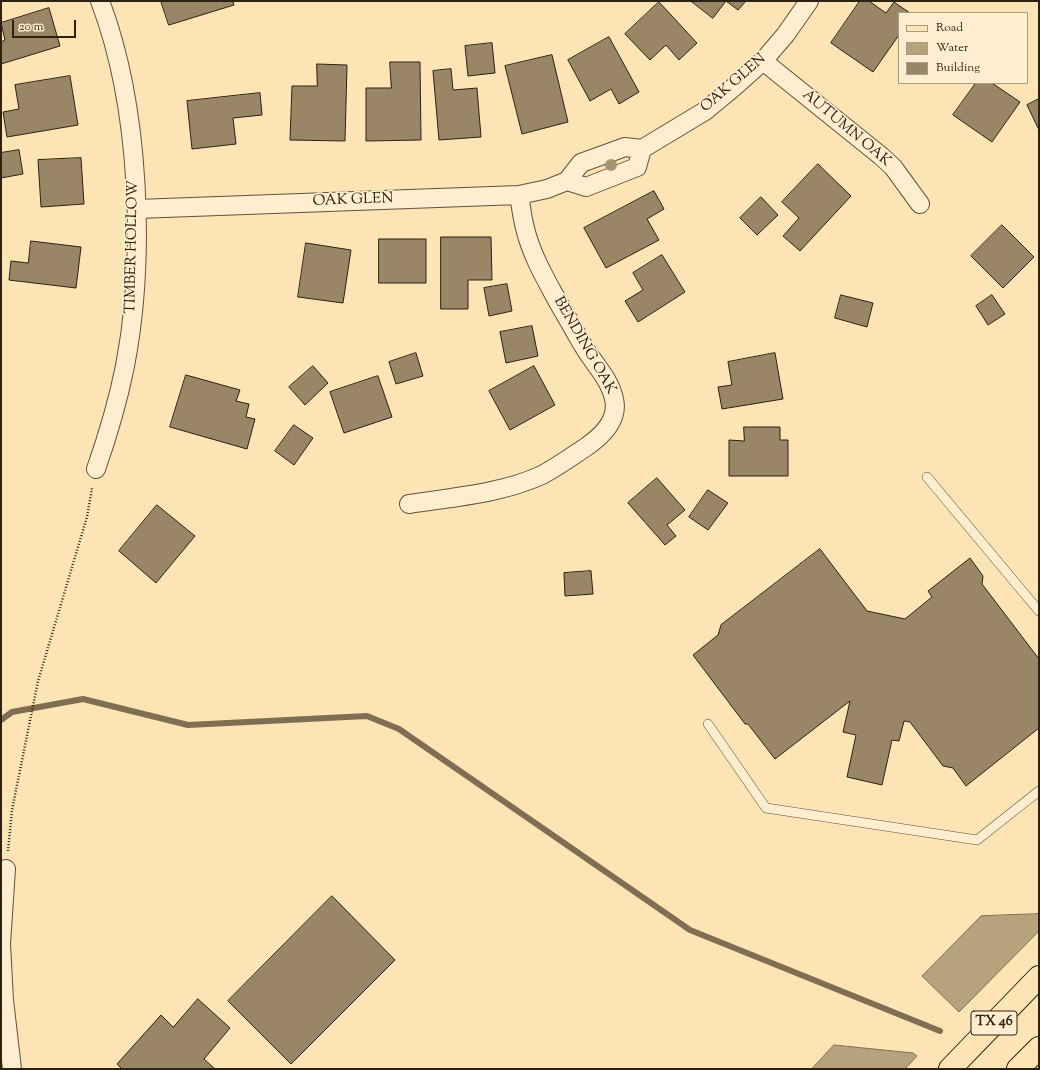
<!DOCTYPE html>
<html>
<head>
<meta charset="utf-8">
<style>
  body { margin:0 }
  #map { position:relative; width:1040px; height:1070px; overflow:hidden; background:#fde4b4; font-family:"Sorts Mill Goudy",serif }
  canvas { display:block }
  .frame { position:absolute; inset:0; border:2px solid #2d2112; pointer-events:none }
  .legend { position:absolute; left:898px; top:12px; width:130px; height:72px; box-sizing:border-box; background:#feedce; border:1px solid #aa9b83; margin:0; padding:5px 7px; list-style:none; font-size:12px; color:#2d2112 }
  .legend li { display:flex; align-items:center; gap:8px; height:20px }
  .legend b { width:20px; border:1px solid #aa9b83 }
  .scale { position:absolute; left:12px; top:20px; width:64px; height:18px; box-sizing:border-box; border:2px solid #2d2112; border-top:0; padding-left:5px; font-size:12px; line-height:14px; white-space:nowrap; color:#2d2112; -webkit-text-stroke:3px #feedce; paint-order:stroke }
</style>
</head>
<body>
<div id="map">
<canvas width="1040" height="1070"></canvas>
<div class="frame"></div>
<ul class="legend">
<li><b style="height:5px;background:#fde4b4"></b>Road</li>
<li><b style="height:11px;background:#b6a27d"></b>Water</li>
<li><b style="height:11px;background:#998666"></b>Building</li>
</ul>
<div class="scale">20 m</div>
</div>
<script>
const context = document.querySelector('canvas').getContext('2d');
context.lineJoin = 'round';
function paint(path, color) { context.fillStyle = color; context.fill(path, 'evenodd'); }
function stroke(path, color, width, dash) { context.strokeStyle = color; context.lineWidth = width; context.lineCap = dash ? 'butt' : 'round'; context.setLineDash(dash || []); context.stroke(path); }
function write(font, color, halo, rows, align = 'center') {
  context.font = font + ' "Sorts Mill Goudy",serif'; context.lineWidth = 3.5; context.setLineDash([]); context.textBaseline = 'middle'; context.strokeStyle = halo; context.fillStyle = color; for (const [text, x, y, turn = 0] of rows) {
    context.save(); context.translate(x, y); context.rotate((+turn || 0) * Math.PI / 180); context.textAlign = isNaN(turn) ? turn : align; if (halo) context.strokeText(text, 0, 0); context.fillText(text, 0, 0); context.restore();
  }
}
const water = new Path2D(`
  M1039,914V931L959,1012L922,976L981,916Z
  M834,1045L913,1053L917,1056L905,1069H812Z`);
const stream = new Path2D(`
  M1,720L12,712L83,699L188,725L367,716L399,729L690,930L940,1031`);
const building = new Path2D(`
  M161,1H233L234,5L169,25Z
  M691,1H746L738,10L726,1L713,18Z
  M860,1H869L886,13L894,2L910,13H899V35L873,72L831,43Z
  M659,2L697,43L679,60L666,45L650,60L625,34Z
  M49,8L60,46L1,64V42L5,40L1,23Z
  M609,37L639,92L619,104L611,89L590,101L568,60Z
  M492,43L495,73L468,76L465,46Z
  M552,55L568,122L522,134L505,66Z
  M390,62H420L421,140L366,141V88H391Z
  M317,64L347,65L345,141L290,140L292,86H317Z
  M451,69L453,90L477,88L481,137L439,140L433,71Z
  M70,76L78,125L7,137L3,112L19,109L15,85Z
  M976,83H992L1020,102L992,142L953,115Z
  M260,93L262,115L233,118L236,144L192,149L187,101Z
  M1039,99V130L1027,105Z
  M19,150L23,174L1,178V153Z
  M81,158L84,204L41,207L38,160Z
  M818,164L851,196L800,251L783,236L799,218L782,202Z
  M654,191L664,209L647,219L659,240L606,268L584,228Z
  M761,197L778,215L757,235L740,218Z
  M1002,225L1034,257L1003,288L971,256Z
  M441,237H491L492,280H468V309H441Z
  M379,239H426V283H379Z
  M31,241L81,247L76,288L9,280L11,261L28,263Z
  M306,243L351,250L343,303L298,297Z
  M662,255L685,292L638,322L625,301L643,290L633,273Z
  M507,284L512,311L489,316L484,288Z
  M841,295L873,303L867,327L835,318Z
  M992,295L1005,314L988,325L976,306Z
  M532,326L538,356L506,363L500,332Z
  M416,353L423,376L396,384L389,362Z
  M775,353L783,399L722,409L718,387L732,385L728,362Z
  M313,366L328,383L305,405L289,387Z
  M534,366L555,405L510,430L489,391Z
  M186,375L240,390L236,401L249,404L246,417L255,419L247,449L170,427Z
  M378,376L392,417L344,433L330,392Z
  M294,425L313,438L294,465L275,451Z
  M744,427H780V440H788V476H729V440L744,441Z
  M657,478L685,510L667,525L676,536L665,545L628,503Z
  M708,490L728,503L708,530L689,517Z
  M157,505L195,536L156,583L119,551Z
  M820,549L867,611L905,619L932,597L928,591L970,558L983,576L982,584L1039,659V728L966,786L953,768L943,766L910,722L904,721L899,741L892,740L882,785L847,777L856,735L843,732L850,701L775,759L748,724H745L693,655L718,635L721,625Z
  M591,571L593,594L565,596L564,573Z
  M332,896L395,960L291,1064L228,1001Z
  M198,999L230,1028L204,1059L215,1069H122L117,1064L161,1015L173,1027Z`);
const path = new Path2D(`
  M8,851L12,810L38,681L87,517L92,488`);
const lane = new Path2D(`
  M927,477L1039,611
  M708,724L766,808L977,840L1039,791`);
const street = new Path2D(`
  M763,61L881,156L893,167L920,204
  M567,181L586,187L637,167L642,149
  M137,209L519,195L547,189L567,181L581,163L625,147L642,149L705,111L734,87L763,61L786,34L809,1
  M96,469C108,435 118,401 125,366C146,257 140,106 100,1
  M409,504C454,497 500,494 542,475C557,467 571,457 586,447C602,436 619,420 614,399C610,379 594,364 584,347C575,332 567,317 558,302C545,278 531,254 525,228C522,217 521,206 519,195
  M6,869L1,944L4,1000L12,1069`);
const primary = new Path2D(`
  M950,1069L1039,977
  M1018,1069L1039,1048`);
const trees = [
  [611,165]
];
const shields = [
  [994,1023,46]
];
const shieldNames = [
  ["TX 46",994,1023]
];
const streetNames = [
  ["OAK GLEN",734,84,-41],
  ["AUTUMN OAK",846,129,40],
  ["OAK GLEN",353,201,-2],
  ["TIMBER HOLLOW",133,247,-89],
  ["BENDING OAK",584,346,60]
];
paint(water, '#b6a27d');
stroke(water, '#7f6e52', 1);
stroke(stream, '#7f6e52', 6);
paint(building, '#998666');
stroke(building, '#2d2112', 1);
stroke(lane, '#61523a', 10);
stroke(street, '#61523a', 20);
stroke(primary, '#2d2112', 24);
stroke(path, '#2d2112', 2.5, [1, 2]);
stroke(lane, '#feedce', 9);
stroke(street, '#feedce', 18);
stroke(primary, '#fde4b4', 22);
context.fillStyle = '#a79471';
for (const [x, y] of trees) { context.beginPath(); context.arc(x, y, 6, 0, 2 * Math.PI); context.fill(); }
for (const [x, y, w] of shields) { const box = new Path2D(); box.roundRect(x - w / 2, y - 12, w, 24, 3); context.fillStyle = '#feedce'; context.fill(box); stroke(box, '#2d2112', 1); }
write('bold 14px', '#2d2112', null, shieldNames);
write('15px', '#2d2112', '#feedce', streetNames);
</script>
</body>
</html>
